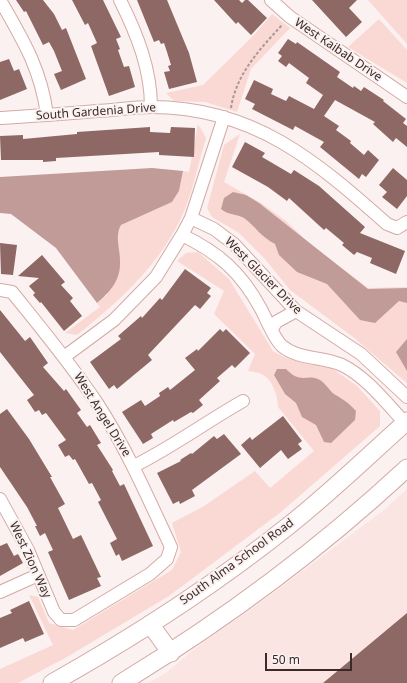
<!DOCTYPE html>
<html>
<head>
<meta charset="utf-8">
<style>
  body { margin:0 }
  #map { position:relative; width:407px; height:683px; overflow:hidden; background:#faf1f0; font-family:"Noto Sans",sans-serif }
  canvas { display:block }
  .scale { position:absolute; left:265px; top:653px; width:87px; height:18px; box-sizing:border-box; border:2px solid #3a2a28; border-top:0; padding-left:5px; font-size:12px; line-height:14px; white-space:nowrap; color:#3a2a28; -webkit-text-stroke:3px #faf1f0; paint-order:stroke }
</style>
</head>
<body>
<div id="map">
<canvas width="407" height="683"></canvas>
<div class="scale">50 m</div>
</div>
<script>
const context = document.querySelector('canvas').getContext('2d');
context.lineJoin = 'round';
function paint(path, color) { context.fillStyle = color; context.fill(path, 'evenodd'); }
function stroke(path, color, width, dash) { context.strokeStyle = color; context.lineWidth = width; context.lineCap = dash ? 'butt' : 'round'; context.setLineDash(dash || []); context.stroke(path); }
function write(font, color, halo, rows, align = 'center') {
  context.font = font + ' "Noto Sans",sans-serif'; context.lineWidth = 4; context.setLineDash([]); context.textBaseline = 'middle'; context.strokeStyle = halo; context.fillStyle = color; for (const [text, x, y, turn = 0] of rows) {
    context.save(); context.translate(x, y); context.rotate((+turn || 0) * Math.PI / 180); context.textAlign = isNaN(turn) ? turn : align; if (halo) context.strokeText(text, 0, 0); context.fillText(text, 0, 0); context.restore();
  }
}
const built = new Path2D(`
  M407,489V683H149L167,672L197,647L257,605L384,510Z`);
const green = new Path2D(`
  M368,0H407V44Z
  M272,14L290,28L251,69L237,112L205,102L174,101L166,93L203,85L254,35Z
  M379,19L407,50V83L348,47Z
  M198,124L206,138C199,161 194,186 185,209C163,262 121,300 77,335L65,333L100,307L97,303L107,295L117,242L118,231L121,225L172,202L179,191L183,171L189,172Z
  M240,134L224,182L261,203L286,221L310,244L368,288L407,287V383L353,337L290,290L265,259L239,233L212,217L207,208L224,145Z
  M198,252L229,279L273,351L286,358L333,369L356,385L380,411V426L281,512L169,596L67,657L18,683H0V669L53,645L29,595L38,597L49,623L73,630L172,570L181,552L172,523L204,506L255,471L270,488L314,451L278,407C278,396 272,378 261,374C258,372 252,372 248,371L255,354L214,314L224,291L177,261L186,253Z`);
const water = new Path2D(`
  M152,168L183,171L179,191L172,202L121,225C114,237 121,250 120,264C120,281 109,293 97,303L56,248L11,214L0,213V177Z
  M233,192L246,195L259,203L368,289L407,288V303L399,301L375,323L360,320L327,284L297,272L279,255L275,244C260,236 256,227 244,218C237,214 228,215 221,209L224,198Z
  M407,339V371L396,352Z
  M277,369H286C301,385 307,373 320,380C326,384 329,390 334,394C344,400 348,402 356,411L355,420L331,443L324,442L316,425L302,417L296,403L285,394L274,375Z`);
const building = new Path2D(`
  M16,0H43L54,14L62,30L66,28L86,79L61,90L54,74L62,71L54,51L49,42L43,45L26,11L24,12Z
  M72,0H103L121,37L116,39L120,49L118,50L124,67L129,66L135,87L109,96L91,46L97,43L88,23L85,25Z
  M137,0H167L189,53L197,82L169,89L164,72L170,71L168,66L171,65L167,52L164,43L161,44L159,40L154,42Z
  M214,0H239L242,3L245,0H248L267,18L251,35L238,22L236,24Z
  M312,0H357L349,8L362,22L346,37Z
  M288,39L296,44L297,42L340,72L337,77L353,88L354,86L361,91L364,87L384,100L383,101L406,119L403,123L407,126V147L396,138L393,142L373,124L375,122L335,100L324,116L339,126L336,130L351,141L350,143L364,155L368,150L379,160L366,177L362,174L359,179L320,147L324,142L295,126L293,130L252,109L255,104L245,99L254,80L273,89L271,94L286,101L289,96L314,109L323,95L306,83L309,78L289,63L286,67L278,61L282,56L278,53Z
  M9,59L14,71L19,69L27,89L0,100V62Z
  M150,127V132L170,133L171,127L195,128L194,157L159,155V152L56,158V161L43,162V160H1L0,136L23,135V139L77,134V132Z
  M245,142L265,153L262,157L291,174L294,170L319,186L365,227L360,233L405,251L396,274L370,263L372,258L357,252L354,255L342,245L344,243L326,228L324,230L289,198L287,201L268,187L232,167Z
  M393,168L407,180V196L397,209L382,197L387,192L379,185Z
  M0,243L17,245L13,275L1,274Z
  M42,255L65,282L61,285L73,298L70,301L82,316L64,331L41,302L40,303L33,295L35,293L29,286L39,278L18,276Z
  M185,269L211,288L207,293L211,296L200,309L195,305L148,355L152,360L117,389L114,385L109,389L90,362L121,339L118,336L141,316L142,318L160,298L162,300Z
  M0,310L25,341L30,337L48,363L43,367L64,391L66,389L81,410L77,413L87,427L90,425L101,443L97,445L113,470L112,471L120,486L124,484L153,546L122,561L119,554L116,556L110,543L117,539L98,502L101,500L92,483L89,484L75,459L73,460L69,455L65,457L58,445L66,440L46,413L42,415L39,410L35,412L27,400L34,395L0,352Z
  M220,329L223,332L226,329L250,353L235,368L232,365L217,378L220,381L199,400L203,405L193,413L191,412L174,422L173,420L151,434L153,438L143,444L122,412L141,400L145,406L160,396L159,393L168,387L170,390L195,370L185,358L197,349L198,351Z
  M7,409L29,439L52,477H50L65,504L58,508L73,539L81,535L101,577L97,578L101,586L69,600L48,552L53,550L45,533L40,536L35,526H37L27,507L0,467V414Z
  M283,416L302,441L298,444L302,449L288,459L281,450L260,468L241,445L250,437L252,440Z
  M224,434L241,454L192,490L195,496L180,504L179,501L173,504L157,473L181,461L180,460L191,453L192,454L214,436L217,439Z
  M7,543L14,556L18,554L23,563L0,576V546Z
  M29,601L44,634L25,642L23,638L0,648V618L12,613L10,610Z
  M407,613V683H323Z`);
const path = new Path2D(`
  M231,108C236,74 260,49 282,25`);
const minor = new Path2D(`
  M0,0C23,40 41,69 47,115
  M120,0C137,34 151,69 151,107
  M271,0L290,17L407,97
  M0,118C32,116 65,114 97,111C115,110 133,107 151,107C253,107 315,160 387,224L397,228L407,222
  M191,218L214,229L234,244L296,311L361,354L407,397
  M182,235C219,253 241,272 261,309C266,318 274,339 282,346C299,360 322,356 342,365C368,378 387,404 407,425
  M0,290L12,292C41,328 71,364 97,403C127,449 148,498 171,547L167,559L150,574L74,620H61L54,612L28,550L0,499
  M272,329L276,322L296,311
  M64,357L114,320L156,277L182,235L191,218L224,117
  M134,466C172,447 206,422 243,401
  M0,592L38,575`);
const secondary = new Path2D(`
  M150,624L171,653
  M52,683C134,637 213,586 287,527C329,494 367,457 407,421
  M121,683C223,621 319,550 407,468`);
const streetNames = [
  ["West Kaibab Drive",338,50,34],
  ["South Gardenia Drive",96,112,-4],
  ["West Glacier Drive",263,276,45],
  ["West Angel Drive",102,415,58],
  ["West Zion Way",30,560,65],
  ["South Alma School Road",237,562,-36]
];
paint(built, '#fbe5e2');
paint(green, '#fad9d5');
paint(water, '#c19b97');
paint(building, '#8e6864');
stroke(minor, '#d4aaa5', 14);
stroke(secondary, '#d4aaa5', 19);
stroke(path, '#a59997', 2, [3, 2]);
stroke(minor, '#fff', 12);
stroke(secondary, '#fff', 17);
write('12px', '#3a2a28', '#faf1f0', streetNames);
</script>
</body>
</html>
